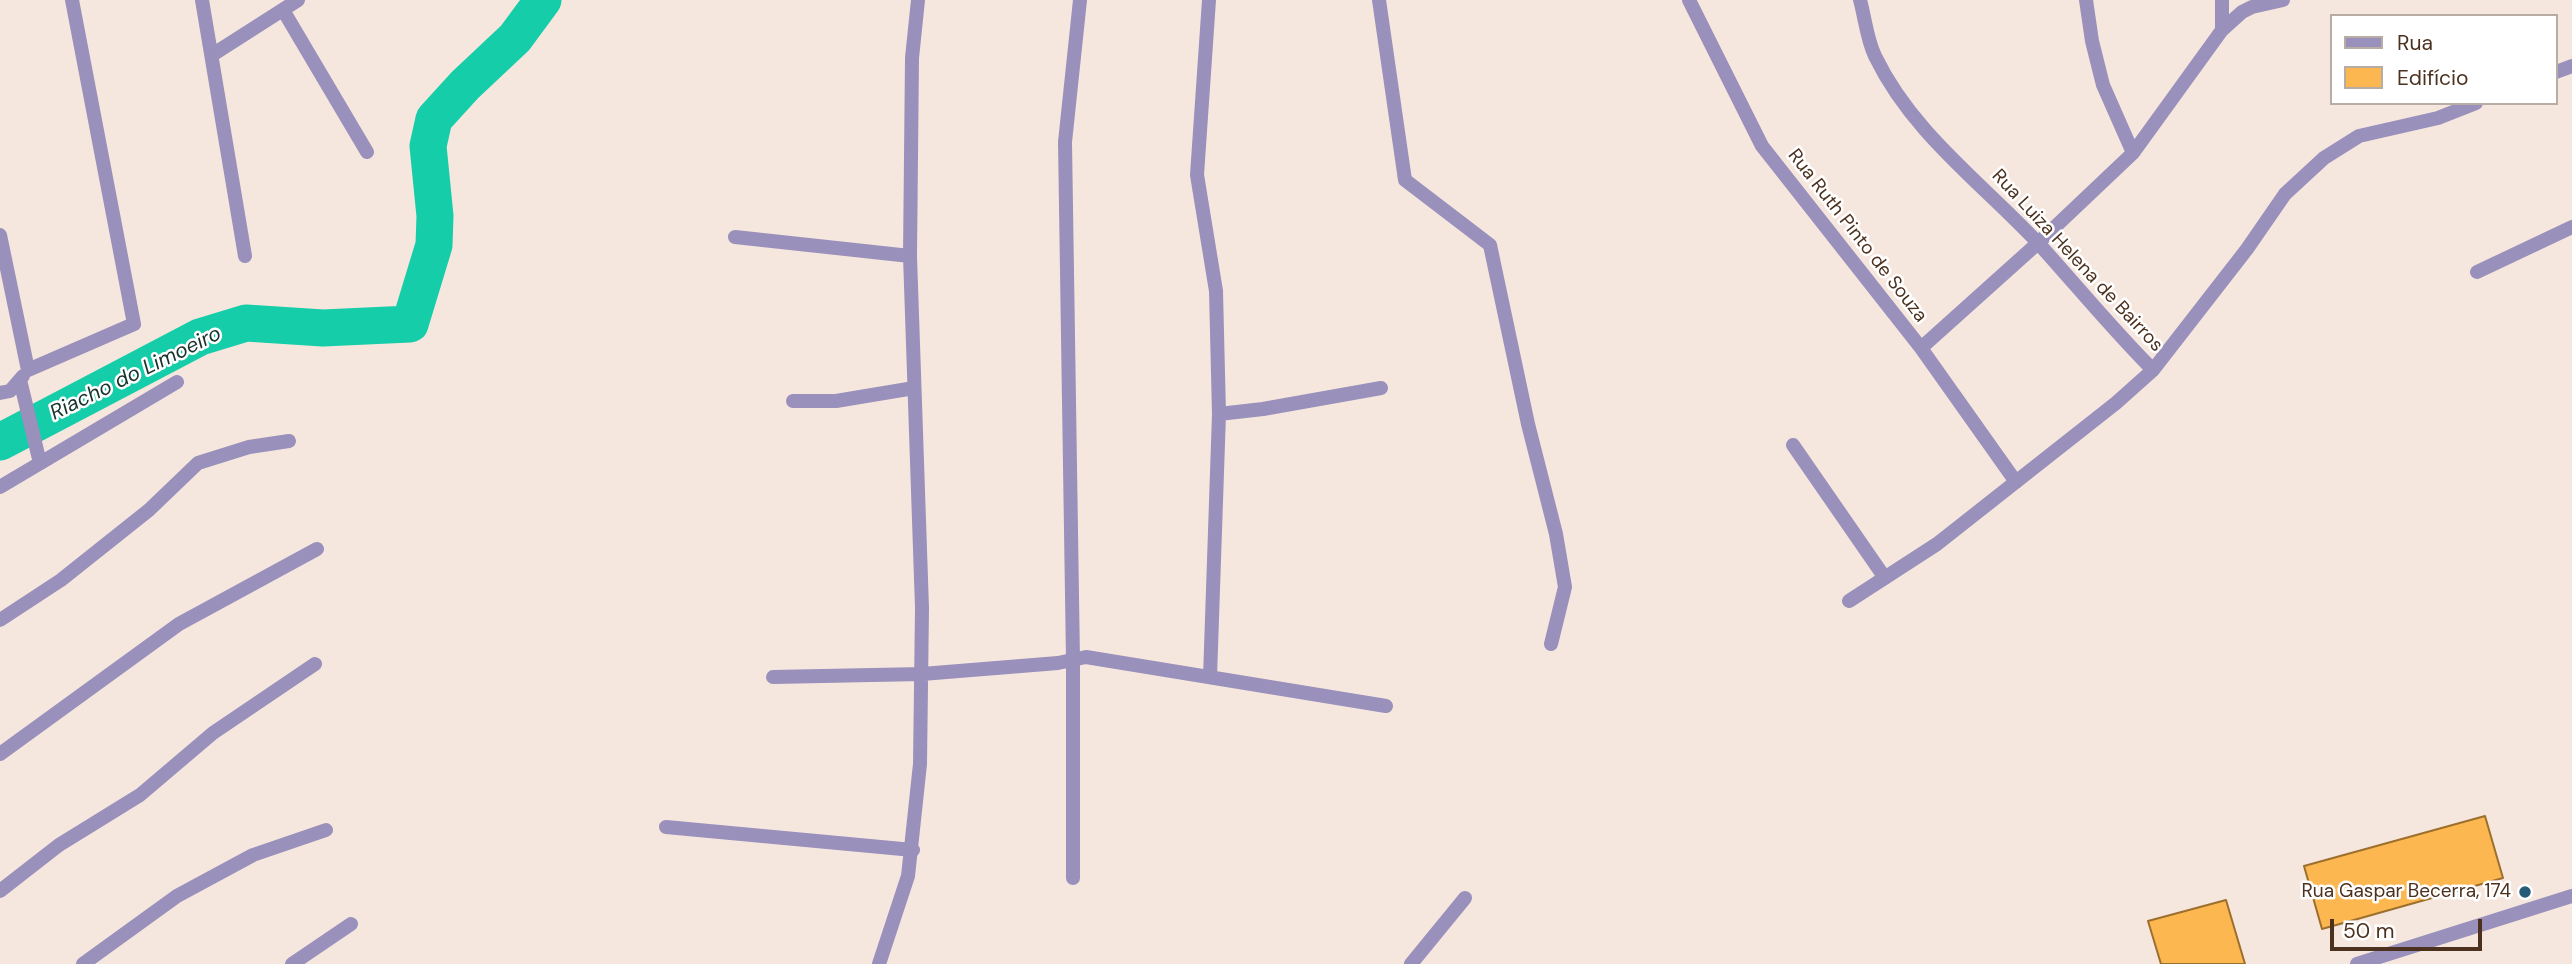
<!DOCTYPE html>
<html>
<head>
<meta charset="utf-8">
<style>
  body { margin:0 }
  #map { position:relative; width:2572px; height:964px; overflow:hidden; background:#f6e7de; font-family:"DM Sans",sans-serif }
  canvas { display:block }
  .legend { position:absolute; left:2330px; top:14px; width:228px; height:91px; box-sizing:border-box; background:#fff; border:2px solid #b8ada5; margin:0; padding:9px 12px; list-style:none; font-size:21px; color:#4d311f }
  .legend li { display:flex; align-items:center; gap:14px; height:35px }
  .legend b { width:35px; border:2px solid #b8ada5 }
  .scale { position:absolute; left:2330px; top:919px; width:152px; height:32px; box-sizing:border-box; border:4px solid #4d311f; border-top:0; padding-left:9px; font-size:21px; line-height:24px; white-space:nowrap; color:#4d311f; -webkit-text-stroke:5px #fff; paint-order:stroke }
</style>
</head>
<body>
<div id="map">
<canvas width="2572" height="964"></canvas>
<ul class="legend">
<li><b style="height:9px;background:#9990bc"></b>Rua</li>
<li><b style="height:19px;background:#fdb750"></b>Edifício</li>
</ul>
<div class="scale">50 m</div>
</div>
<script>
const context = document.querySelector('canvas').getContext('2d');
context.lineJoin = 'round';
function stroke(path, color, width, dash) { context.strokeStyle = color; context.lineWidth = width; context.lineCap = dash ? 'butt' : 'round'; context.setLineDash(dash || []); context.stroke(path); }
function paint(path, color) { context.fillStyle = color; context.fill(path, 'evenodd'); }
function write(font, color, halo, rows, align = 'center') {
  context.font = font + ' "DM Sans",sans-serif'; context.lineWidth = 5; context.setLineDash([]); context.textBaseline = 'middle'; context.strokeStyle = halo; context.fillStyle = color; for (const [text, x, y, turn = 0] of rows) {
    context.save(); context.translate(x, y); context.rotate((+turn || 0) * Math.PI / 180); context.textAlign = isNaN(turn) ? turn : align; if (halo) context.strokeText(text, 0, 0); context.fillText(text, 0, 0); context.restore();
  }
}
const river = new Path2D(`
  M0,442L200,337L246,323L323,328L410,324L434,245L435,216L428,146L434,119L465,85L515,38L543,0`);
const building = new Path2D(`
  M2485,816L2503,878L2322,929L2304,866Z
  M2226,900L2245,964H2161L2148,921Z`);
const minor = new Path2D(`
  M202,0L245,256
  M1209,0L1197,175L1216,291L1219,414L1210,677
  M1379,0L1405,180L1490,245L1528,424L1556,534L1565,587L1551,644
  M1689,0L1762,146L1921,348L2016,482
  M2086,0L2092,41L2103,85L2133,153
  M2222,0V30
  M283,10L367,152
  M212,55L298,0
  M2556,72L2572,66
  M0,235L28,370L134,324L72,0
  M735,237L910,256
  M2477,272L2572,227
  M1921,348L2038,243L2133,153L2222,30L2242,12L2252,7L2283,0
  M2153,370L2247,249L2285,194L2324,158L2359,136L2438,118L2476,103
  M20,380L40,463
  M0,393L10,391L23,376
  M793,401H836L914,388
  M1219,414L1263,409L1381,388
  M1793,445L1885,578
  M0,487L177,382
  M1849,601L1937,544L2116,403L2153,370C2113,330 2077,286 2039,244C1982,183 1912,133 1875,56C1867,40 1865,18 1860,0
  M0,620L61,580L149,510L198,463L249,447L289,441
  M773,677L922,674L1058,663L1086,657L1386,706
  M0,754L179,624L317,549
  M666,827L913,850
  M1073,878V660L1065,142L1080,0
  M0,891L59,845L140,795L213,733L315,664
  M83,964L177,896L253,855L326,830
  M292,964L351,924
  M879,964L908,876L920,764L922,608L910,256L912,58L918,0
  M1411,964L1465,898
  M2357,964L2572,896`);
const markers = [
  [2525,892,7,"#265c77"]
];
const streetNames = [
  ["Rua Ruth Pinto de Souza",1857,236,52],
  ["Rua Luiza Helena de Bairros",2077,261,47]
];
const poiNames = [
  ["Rua Gaspar Becerra, 174",2511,892]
];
const waterNames = [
  ["Riacho do Limoeiro",136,374,-26]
];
stroke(river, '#15cda9', 37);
paint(building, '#fdb750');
stroke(building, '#9d6f2c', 2);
stroke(minor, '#9990bc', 14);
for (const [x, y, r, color] of markers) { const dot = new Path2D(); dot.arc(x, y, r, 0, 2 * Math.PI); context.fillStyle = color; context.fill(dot); stroke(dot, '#fff', 2.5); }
write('19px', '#4d311f', '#fff', streetNames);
write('19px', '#4d311f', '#fff', poiNames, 'right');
write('italic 21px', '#19332c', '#fff', waterNames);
</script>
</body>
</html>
